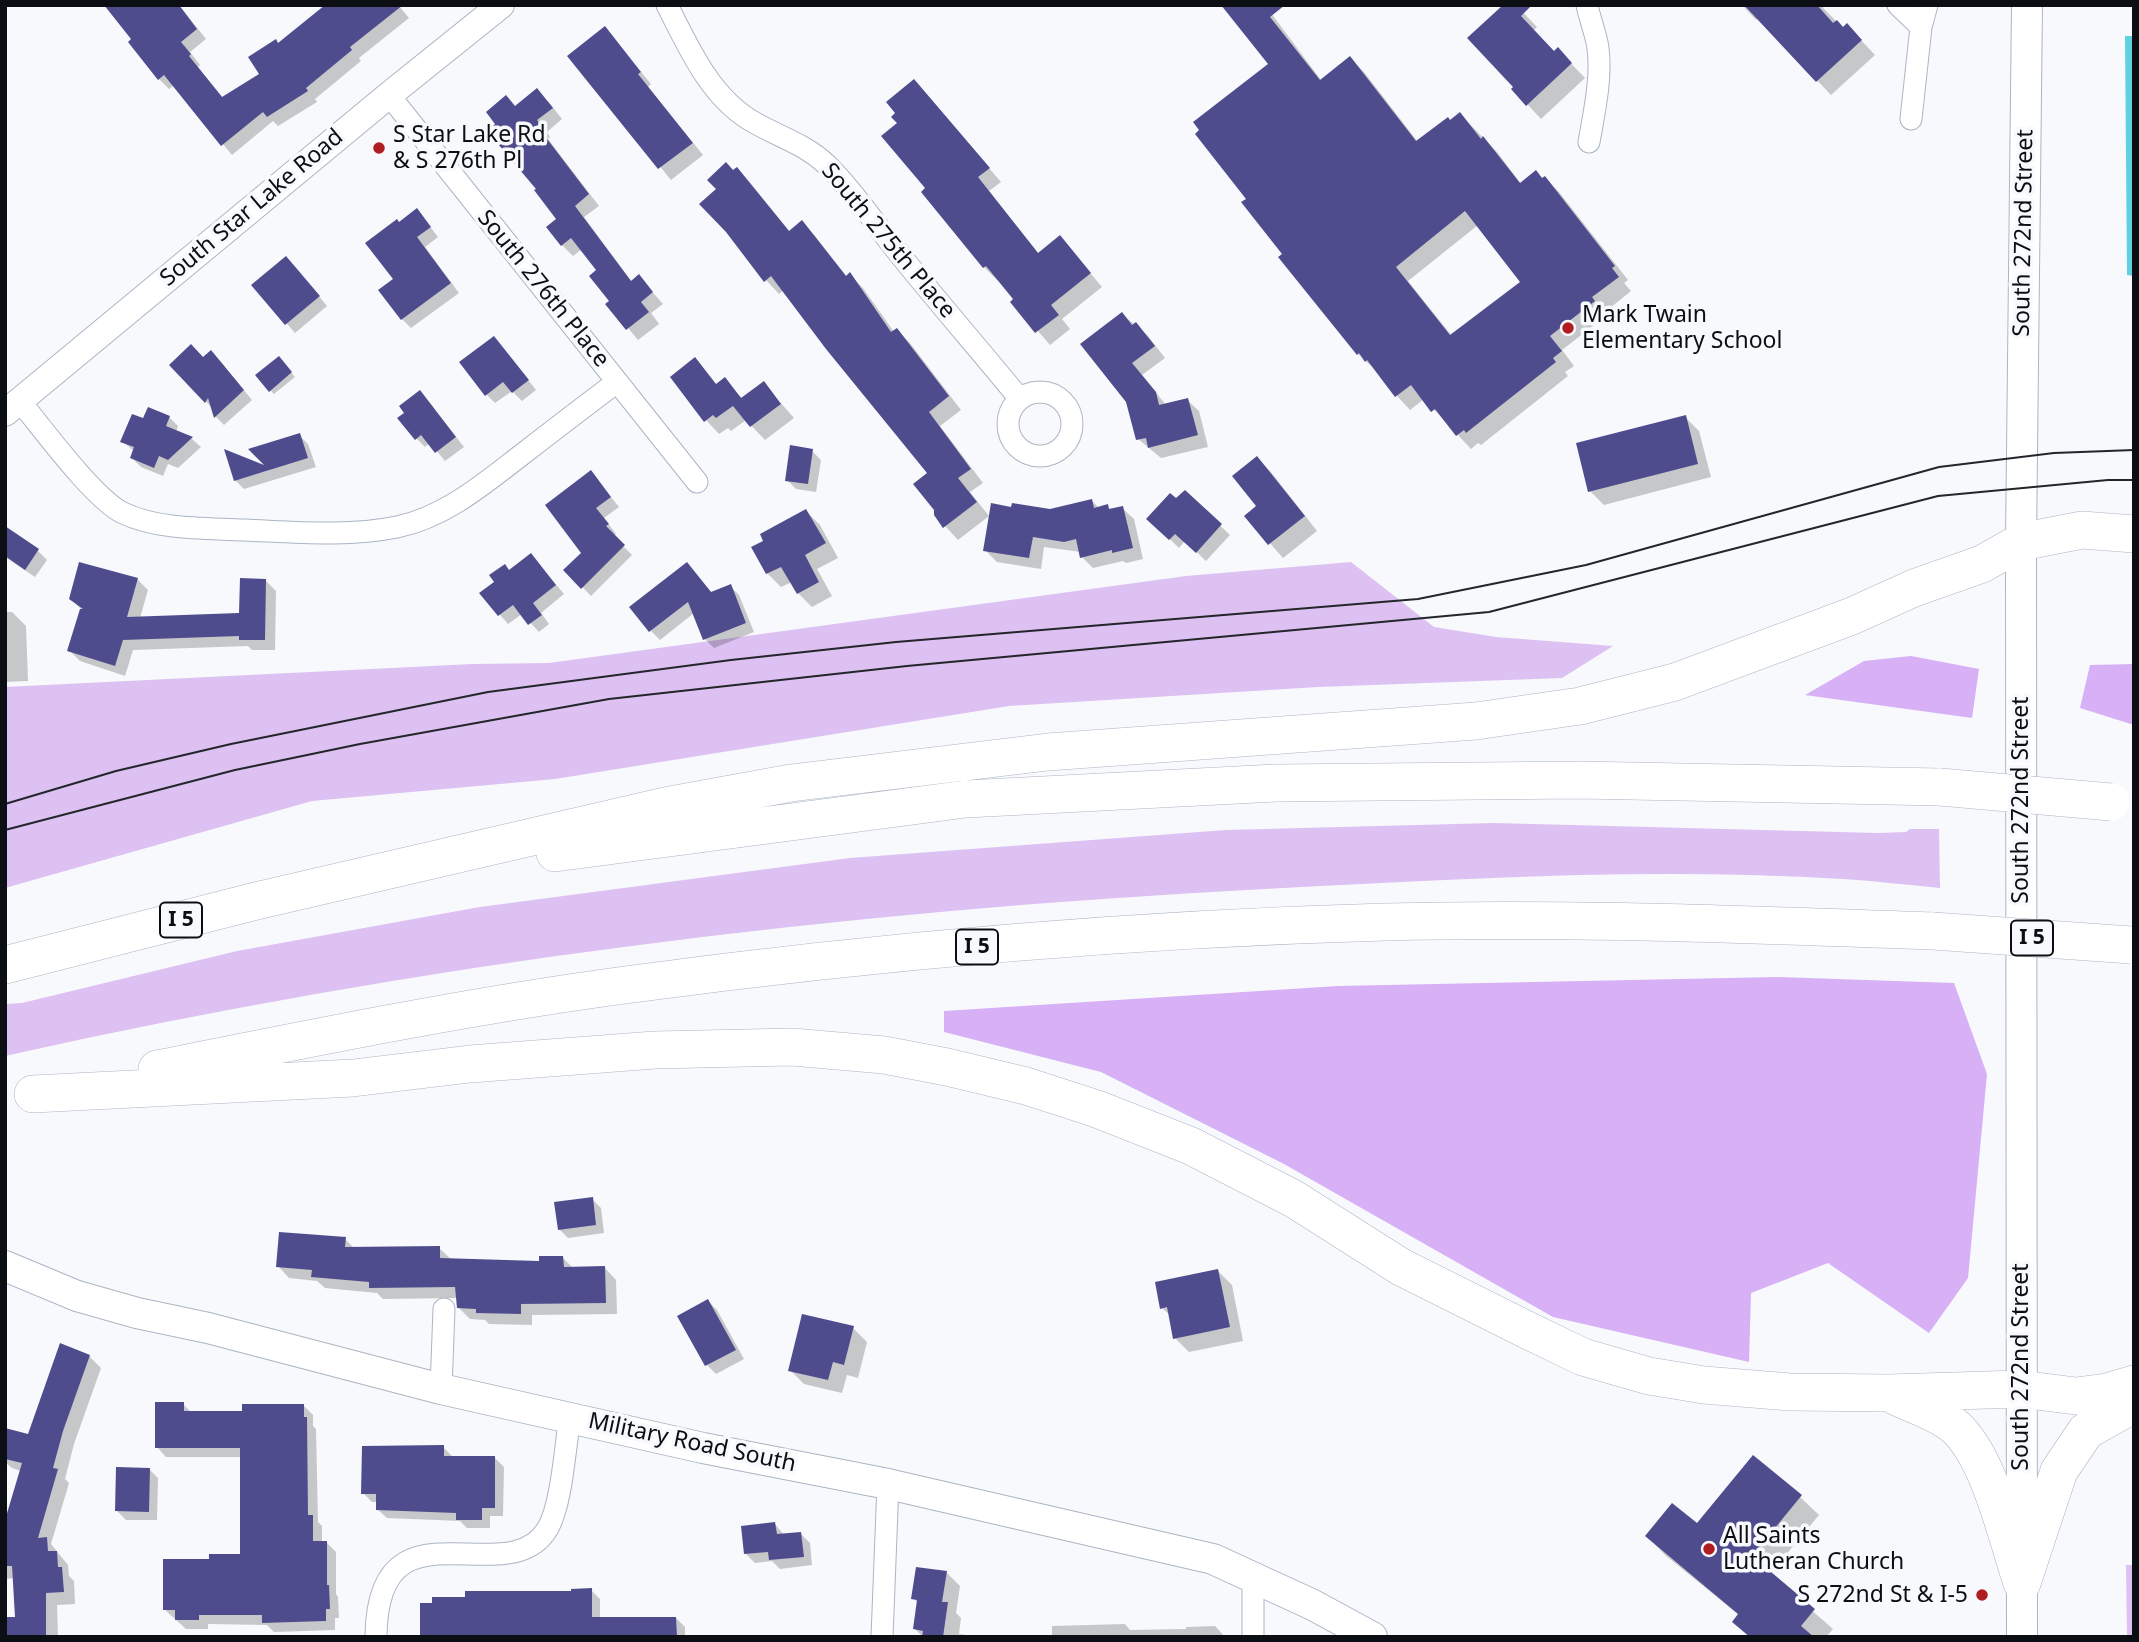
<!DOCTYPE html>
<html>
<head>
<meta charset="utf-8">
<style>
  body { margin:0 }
  #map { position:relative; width:2139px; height:1642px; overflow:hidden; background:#f7f9fc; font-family:"Noto Sans",sans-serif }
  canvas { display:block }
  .frame { position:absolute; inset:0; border:7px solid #0b0e13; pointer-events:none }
</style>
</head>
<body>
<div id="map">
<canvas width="2139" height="1642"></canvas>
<div class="frame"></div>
</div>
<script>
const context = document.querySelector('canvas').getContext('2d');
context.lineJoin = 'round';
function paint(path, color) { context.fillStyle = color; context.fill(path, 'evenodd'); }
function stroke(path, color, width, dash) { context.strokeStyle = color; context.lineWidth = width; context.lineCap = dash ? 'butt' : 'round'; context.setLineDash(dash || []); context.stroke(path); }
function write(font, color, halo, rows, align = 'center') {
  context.font = font + ' "Noto Sans",sans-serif'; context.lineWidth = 7; context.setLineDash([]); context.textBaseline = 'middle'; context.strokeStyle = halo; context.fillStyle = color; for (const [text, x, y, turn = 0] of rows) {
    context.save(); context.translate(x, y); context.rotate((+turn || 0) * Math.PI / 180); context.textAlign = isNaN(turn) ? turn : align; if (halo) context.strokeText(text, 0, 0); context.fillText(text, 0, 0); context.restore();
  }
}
const green = new Path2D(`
  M1351,562L1434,627L1496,637L1613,646L1562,678L1318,687L1009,706L555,779L312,801L5,888V687L473,664L549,663L1186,576Z
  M1494,823L1878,833L1906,832L1910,829H1939L1940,888C1908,885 1875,881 1843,879C1651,867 1457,879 1265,889C842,911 419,963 5,1056V1004L22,1003L237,951L480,907L850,858L1226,830Z
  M2126,1565H2134V1637H2127Z`);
const forest = new Path2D(`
  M1911,656L1979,669L1972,718L1805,695L1864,661Z
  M2134,664V725L2080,708L2090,665Z
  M1778,977L1954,983L1987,1074L1968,1278L1929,1333L1828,1263L1751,1293L1749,1362L1553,1317L1284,1164L1101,1072L944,1032V1011L1338,986Z`);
const water = new Path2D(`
  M2125,36H2134V276L2127,275Z`);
const shadow = new Path2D(`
  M106,5H179L206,39L190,52L200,65L198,67L223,98L261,74L279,45L328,5H403L400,7L409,18L359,58L361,61L315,99L317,102L278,126L273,121L232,155L174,85L169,89L159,79L130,42L134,40Z
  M1265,5L1321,80L1350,58L1364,72L1418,142L1460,114L1497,152L1521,184L1545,178L1559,192L1628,280L1624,283L1631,291L1605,312L1607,315L1562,350L1574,366L1565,372L1568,376L1481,445L1478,443L1471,449L1424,399L1410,410L1397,396L1379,373L1358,354L1280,257L1284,254L1248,199L1270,64ZM1478,225L1522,282L1452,336L1408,281Z
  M1516,5L1537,27L1533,31L1554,53L1558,50L1585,78L1541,119L1513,89L1516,87Z
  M1742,5H1825L1823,8L1843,28L1860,39L1875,55L1831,95L1758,18L1756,20Z
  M605,28L651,84L648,87L703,155L671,180L570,56Z
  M914,81L1001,182L989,191L1039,254L1060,237L1102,287L1062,319L1070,329L1050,345L1013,302L1016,300L999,279L997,280L984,267L923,192L927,189L899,123Z
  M548,101L562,119L547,132L550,137L548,139L599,206L584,217L632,282L639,277L663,304L651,313L659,324L638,340L608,304L611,302L599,270L582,249L573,256L562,245L559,219L516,107Z
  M734,172L750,183L790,232L802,223L815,236L847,277L850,275L863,288L894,332L897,330L910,343L961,410L940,426L983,483L970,492L989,516L958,540L935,515L930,473L784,290L779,294L766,280Z
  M425,220L438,237L425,247L459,293L411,328L402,319L395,279L399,224Z
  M295,267L327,306L295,333L254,285Z
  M1122,314L1148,336L1165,358L1142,375L1166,405L1187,400L1199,411L1208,447L1161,458L1138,439Z
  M502,347L536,390L522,401L512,391L495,403L487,395Z
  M203,359L220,361L252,400L224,425L216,417L214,410L171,365Z
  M695,360L717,385L724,379L743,399L763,383L794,418L765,440L746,420L731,431L728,428L719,434L706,420Z
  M283,362L295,377L274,394L270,390Z
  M429,402L464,447L445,461L430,443L425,447L416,438Z
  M169,417L178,426L176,432L192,439L201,447L178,468L168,464L163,476L141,467L132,458L135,452L122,441L144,420Z
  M1685,417L1699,431L1711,477L1604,505L1590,491Z
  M299,435L308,444L316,467L244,489L235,480L270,470Z
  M812,451L821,460L816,492L796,489L787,480Z
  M1257,458L1271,472L1317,531L1283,558L1246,516L1259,506Z
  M591,472L619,507L604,518L616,534L613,536L632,555L591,596L566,570L583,553Z
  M1185,492L1230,535L1206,561L1185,541L1179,548L1149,519L1176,501Z
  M1091,500L1099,508L1107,506L1111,510L1122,508L1134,519L1143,559L1126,563L1123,561L1093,568L1082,557L1081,552L1044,547L1041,569L997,562L985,550L1012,509L1050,511Z
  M806,511L820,525L838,558L817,569L832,596L812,607L798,593L792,582L781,587L767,573L753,548L766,541Z
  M5,528L38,551L47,560L35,577L5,557Z
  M531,555L564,594L541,613L549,624L539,632L522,614L508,624L482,594Z
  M687,564L712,593L730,586L739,595L754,632L714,648L705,639L694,613L660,640L651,631Z
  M137,579L148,590L140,618L241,615L265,580L276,591L275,650H252L248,646L133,650L125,676L80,661L69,650L82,610L71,599Z
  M5,612H12L26,626L28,681L5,682Z
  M592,1199L601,1208L604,1233L568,1238L559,1229Z
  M345,1239L355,1249L439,1248L452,1260L540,1262L563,1258L573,1268H605L616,1280L617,1314L532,1315V1325L489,1324L485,1320L470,1319L459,1308L458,1298L383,1299L377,1293L325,1288L317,1281L289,1278L278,1266Z
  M1218,1271L1232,1285L1243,1341L1189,1352L1175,1338L1171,1316L1162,1308Z
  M708,1301L717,1310L744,1359L716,1374L707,1365L679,1316Z
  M853,1328L867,1342L858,1378L847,1375L842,1393L804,1384L790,1370Z
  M89,1356L101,1368L74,1444L65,1479L69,1483L51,1544L68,1565L69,1576L74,1581L75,1604L57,1605L58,1637H5L17,1618L15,1578L5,1579V1526L21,1471L12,1468L5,1462V1436L29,1437Z
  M183,1404L192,1413L244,1412L303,1405L313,1415V1426L316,1429L318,1522L322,1526V1542H326L336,1552V1594L338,1597L339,1618H335V1630L274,1632L267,1625L208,1624V1629H186L165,1610L210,1560L242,1556V1457H166L157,1447Z
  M443,1447L452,1456L495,1458L504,1467L503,1516H490V1528H467L460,1521L387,1518L377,1509L378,1502H372L363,1493Z
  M149,1469L158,1478L157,1520H126L117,1511Z
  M1800,1497L1819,1515L1770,1574L1833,1629L1826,1637H1749L1734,1622L1739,1615L1665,1555L1647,1536L1697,1526Z
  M775,1524L784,1535L801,1534L810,1543L812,1565L780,1569L772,1561L755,1563L746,1554Z
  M946,1572L960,1586L956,1613L961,1618L959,1634L981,1637H923L914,1628L918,1603L913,1598Z
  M591,1590L600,1599V1619L676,1618L685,1627V1637H422L573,1593Z
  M1125,1624L1130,1630L1186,1629V1627L1215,1626L1225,1637H1052V1626Z`);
const building = new Path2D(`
  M104,5H179L197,29L181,42L191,54L189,56L222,97L259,74L248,57L276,39L278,43L325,5H403L350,47L352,50L306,88L308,91L267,117L263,112L221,146L164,75L158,80L128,42L131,39Z
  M1221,5H1285L1270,17L1320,80L1350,56L1416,141L1448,117L1450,120L1460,112L1481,139L1483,136L1520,183L1536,170L1542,178L1545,176L1615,266L1612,268L1619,277L1592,297L1595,301L1550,336L1562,351L1553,358L1556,362L1466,433L1464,430L1456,436L1435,409L1431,412L1411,385L1395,397L1367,360L1365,362L1359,353L1357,355L1278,257L1282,254L1241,202L1246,199L1195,134L1199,130L1193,122L1268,64ZM1465,211L1520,282L1450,335L1396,267Z
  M1503,5H1532L1521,16L1554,51L1558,47L1572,63L1526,106L1511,89L1513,87L1467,38Z
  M1744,5H1817L1833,23L1837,20L1843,27L1847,23L1862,40L1816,82Z
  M605,26L641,72L638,74L693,143L658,169L567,56Z
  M914,79L990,168L978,177L1038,253L1060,235L1091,273L1051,305L1059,315L1035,333L1010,302L1013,299L986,266L983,268L921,192L925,188L881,136L897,123L891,117L895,113L886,102Z
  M537,88L553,108L537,120L541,125L538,127L589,194L575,206L631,281L639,274L653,292L641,302L649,312L626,330L605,304L609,301L589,276L596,270L571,238L561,246L546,227L556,219L534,190L536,189L487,131L495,124L486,112L506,95L515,106Z
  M726,162L733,170L737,167L789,231L802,220L846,276L850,272L891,332L897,328L949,396L929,412L971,469L958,478L977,502L943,528L934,515V510L913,484L927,473L826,349L771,276L764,282L726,232L699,204L716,189L707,180Z
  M417,208L431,227L417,237L451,283L401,320L378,290L393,279L365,243L397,219L399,222Z
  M286,256L320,296L285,325L251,285Z
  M1122,312L1132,325L1136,322L1155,346L1132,363L1156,392L1159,405L1188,398L1198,435L1148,448L1146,438L1136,440L1126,402L1080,344Z
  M494,336L529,380L512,393L503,382L485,396L459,362Z
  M191,344L203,357L211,350L244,390L214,418L208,398L205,403L169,365Z
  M279,356L292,372L269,392L255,375Z
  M695,357L716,384L725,377L741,398L764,381L781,404L750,427L733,406L716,418L713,415L704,422L670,377Z
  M420,390L456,437L435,453L421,435L415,440L397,418L404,413L399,406Z
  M148,407L170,416L166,426L193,437L168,460L159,456L154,468L130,458L134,447L120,442L132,414L143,418Z
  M1686,415L1698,464L1588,492L1576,443Z
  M300,433L308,458L234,481L224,449L264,465L248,449Z
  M790,445L813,449L808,484L785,481Z
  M1257,456L1305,516L1268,545L1244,516L1256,506L1232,476Z
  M591,470L611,497L596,508L609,524L606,526L625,545L581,589L563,570L581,553L545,505Z
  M1185,490L1222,524L1196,553L1175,534L1169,540L1146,519L1170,493L1176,498Z
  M1092,499L1094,508L1108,504L1109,509L1123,506L1133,548L1112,553V550L1080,558L1076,539L1064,542L1033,537L1029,558L983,551L991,503L1011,507L1012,503L1050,509Z
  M806,509L826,543L805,555L819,582L797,594L781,567L766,574L751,547L763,541L760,534Z
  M5,526L39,549L25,570L5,556Z
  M531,553L556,585L533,603L542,615L528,625L513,605L498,616L479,593L494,582L489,575L505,564L509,570Z
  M79,562L138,578L127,617L239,613L240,578L266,579L265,640H239V636L123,640L115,666L67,651L80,609H83L69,599Z
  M687,562L711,592L731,584L746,623L703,640L688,602L649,632L629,607Z
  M593,1197L596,1225L558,1230L554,1202Z
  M279,1232L346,1237L345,1247L440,1246V1258L539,1261V1256H563L564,1267L605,1266L606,1303L521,1304V1314L476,1313V1309L457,1308L455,1287L369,1288V1282L311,1277L312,1270L276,1267Z
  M1218,1269L1230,1327L1173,1339L1167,1307L1160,1309L1155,1282Z
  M708,1299L736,1350L705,1366L677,1316Z
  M802,1314L854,1326L844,1365L833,1362L828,1380L788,1371Z
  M60,1343L90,1355L63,1431L53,1468L58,1469L38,1538L47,1537L48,1551H57L58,1567H62L64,1592L46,1593V1637H5V1617H15L12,1566H5V1520L22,1463L5,1459V1428L28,1434Z
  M155,1402H184V1411H242V1404H304V1417H307L308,1515H313V1541H327V1585H329L330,1609H326V1621L262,1623V1615H199V1620H175V1610H163V1559H209V1554H240V1448H155Z
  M444,1445V1456H495V1508H482V1520H456V1513L376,1510V1494H361L362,1446Z
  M1753,1455L1802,1495L1752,1556L1815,1609L1801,1626L1814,1637H1750L1732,1622L1738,1614L1645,1536L1672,1503L1697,1523Z
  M116,1467L150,1468L149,1512L115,1511Z
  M775,1522L777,1534L801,1532L804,1557L769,1560L768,1552L744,1554L741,1526Z
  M916,1567L947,1571L942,1602H948L943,1637H922L923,1631L913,1629L917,1600L911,1599Z
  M592,1588V1617H676L677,1637H420V1603H432V1597H465V1591H571V1589Z`);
const minor = new Path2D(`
  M667,5C688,46 709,95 750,120C776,136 804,143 827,165C854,191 874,223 897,251C937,301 979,349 1019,398
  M1587,5C1590,20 1596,34 1598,48C1602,78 1594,113 1589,142
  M1898,5L1921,27
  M389,95L697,482
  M1911,119L1921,27L1927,5
  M1008 424a32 32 0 1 1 64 0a32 32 0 1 1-64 0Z
  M19,400C42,428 94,499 123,513C159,530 205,528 244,530C294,532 347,537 397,527C446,517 486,482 524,453C555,429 586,405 617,382
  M441,1389L444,1309
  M1253,1577V1637
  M376,1637C377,1491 508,1597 548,1528C562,1503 565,1447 570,1417
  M882,1637L888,1484`);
const tertiary = new Path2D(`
  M5,413L389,95L501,5`);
const secondary = new Path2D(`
  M5,1266L77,1296L137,1313L208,1328L441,1389L703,1448L888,1484L1213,1559L1313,1605L1372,1637
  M2022,1637L2021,542L2027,5`);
const motorway = new Path2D(`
  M555,853L966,799L1276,783L1579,780L1940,787
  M5,965L256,901L665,806L791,783L1048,752L1476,721L1580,706L1675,682L1852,616L1914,588L1982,564L2021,542L2082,530L2134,534
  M157,1069C312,1038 468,1006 625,985C877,951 1131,929 1385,922C1568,917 1751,925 1933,931
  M33,1094L353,1078L470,1064L655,1050L792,1047L884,1055L947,1067L1026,1086L1097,1109L1191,1146L1294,1199L1401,1267L1529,1331L1583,1357L1649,1376L1704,1385L1790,1392L1889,1393L2020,1389L2076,1396L2107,1392L2134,1384
  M1895,1396C1913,1405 1937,1412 1953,1425C1989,1454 2007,1539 2022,1583
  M2022,1583L2059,1471L2086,1431L2134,1404`);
const tram = new Path2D(`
  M5,804L116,771L231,744L488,692L731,660L896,642L1418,599L1586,565L1939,467L2054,453L2134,450
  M5,830L235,770L360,744L609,699L907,666L1489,612L1938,496L2108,480H2134`);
const motorwayBridge = new Path2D(`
  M1940,787L2111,802
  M1933,931L2131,945`);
const markers = [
  [379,148,7,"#af1d21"],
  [1568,328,7,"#af1d21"],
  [1709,1549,7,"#af1d21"],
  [1982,1595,7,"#af1d21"]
];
const shields = [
  [181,920,42],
  [2032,938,42],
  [977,947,42]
];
const shieldNames = [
  ["I 5",181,920],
  ["I 5",2032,938],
  ["I 5",977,947]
];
const poiNames = [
  ["S Star Lake Rd",393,135],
  ["& S 276th Pl",393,161],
  ["Mark Twain",1582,315],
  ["Elementary School",1582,341],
  ["All Saints",1723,1536],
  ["Lutheran Church",1723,1562],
  ["S 272nd St & I-5",1968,1595,"right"]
];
const streetNames = [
  ["South Star Lake Road",252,208,-40],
  ["South 272nd Street",2024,233,-89],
  ["South 275th Place",888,241,50],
  ["South 276th Place",543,289,51],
  ["South 272nd Street",2021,800,-90],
  ["South 272nd Street",2021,1367,-90],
  ["Military Road South",692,1443,12]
];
paint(green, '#dcc1f2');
paint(forest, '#d7b0f6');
paint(water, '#5fd1e0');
paint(shadow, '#0003');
paint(building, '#4f4c8d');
stroke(minor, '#abb5c4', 23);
stroke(tertiary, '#abb5c4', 28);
stroke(secondary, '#abb5c4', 32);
stroke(motorway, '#abb5c4', 38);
stroke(minor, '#fff', 21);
stroke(tertiary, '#fff', 26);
stroke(secondary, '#fff', 30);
stroke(motorway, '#fff', 37);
stroke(tram, '#23262b', 2);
stroke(motorwayBridge, '#abb5c4', 38, []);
stroke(motorwayBridge, '#fff', 37);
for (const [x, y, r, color] of markers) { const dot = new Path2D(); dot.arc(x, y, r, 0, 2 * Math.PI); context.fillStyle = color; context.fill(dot); stroke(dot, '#f7f9fc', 2.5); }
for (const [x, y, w] of shields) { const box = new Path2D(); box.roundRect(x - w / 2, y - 17.5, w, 35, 5); context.fillStyle = '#f7f9fc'; context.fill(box); stroke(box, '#0b0e13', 2); }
write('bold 21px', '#0b0e13', null, shieldNames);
write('23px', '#0b0e13', '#f7f9fc', poiNames, 'left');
write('23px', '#0b0e13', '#f7f9fc', streetNames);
</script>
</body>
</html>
